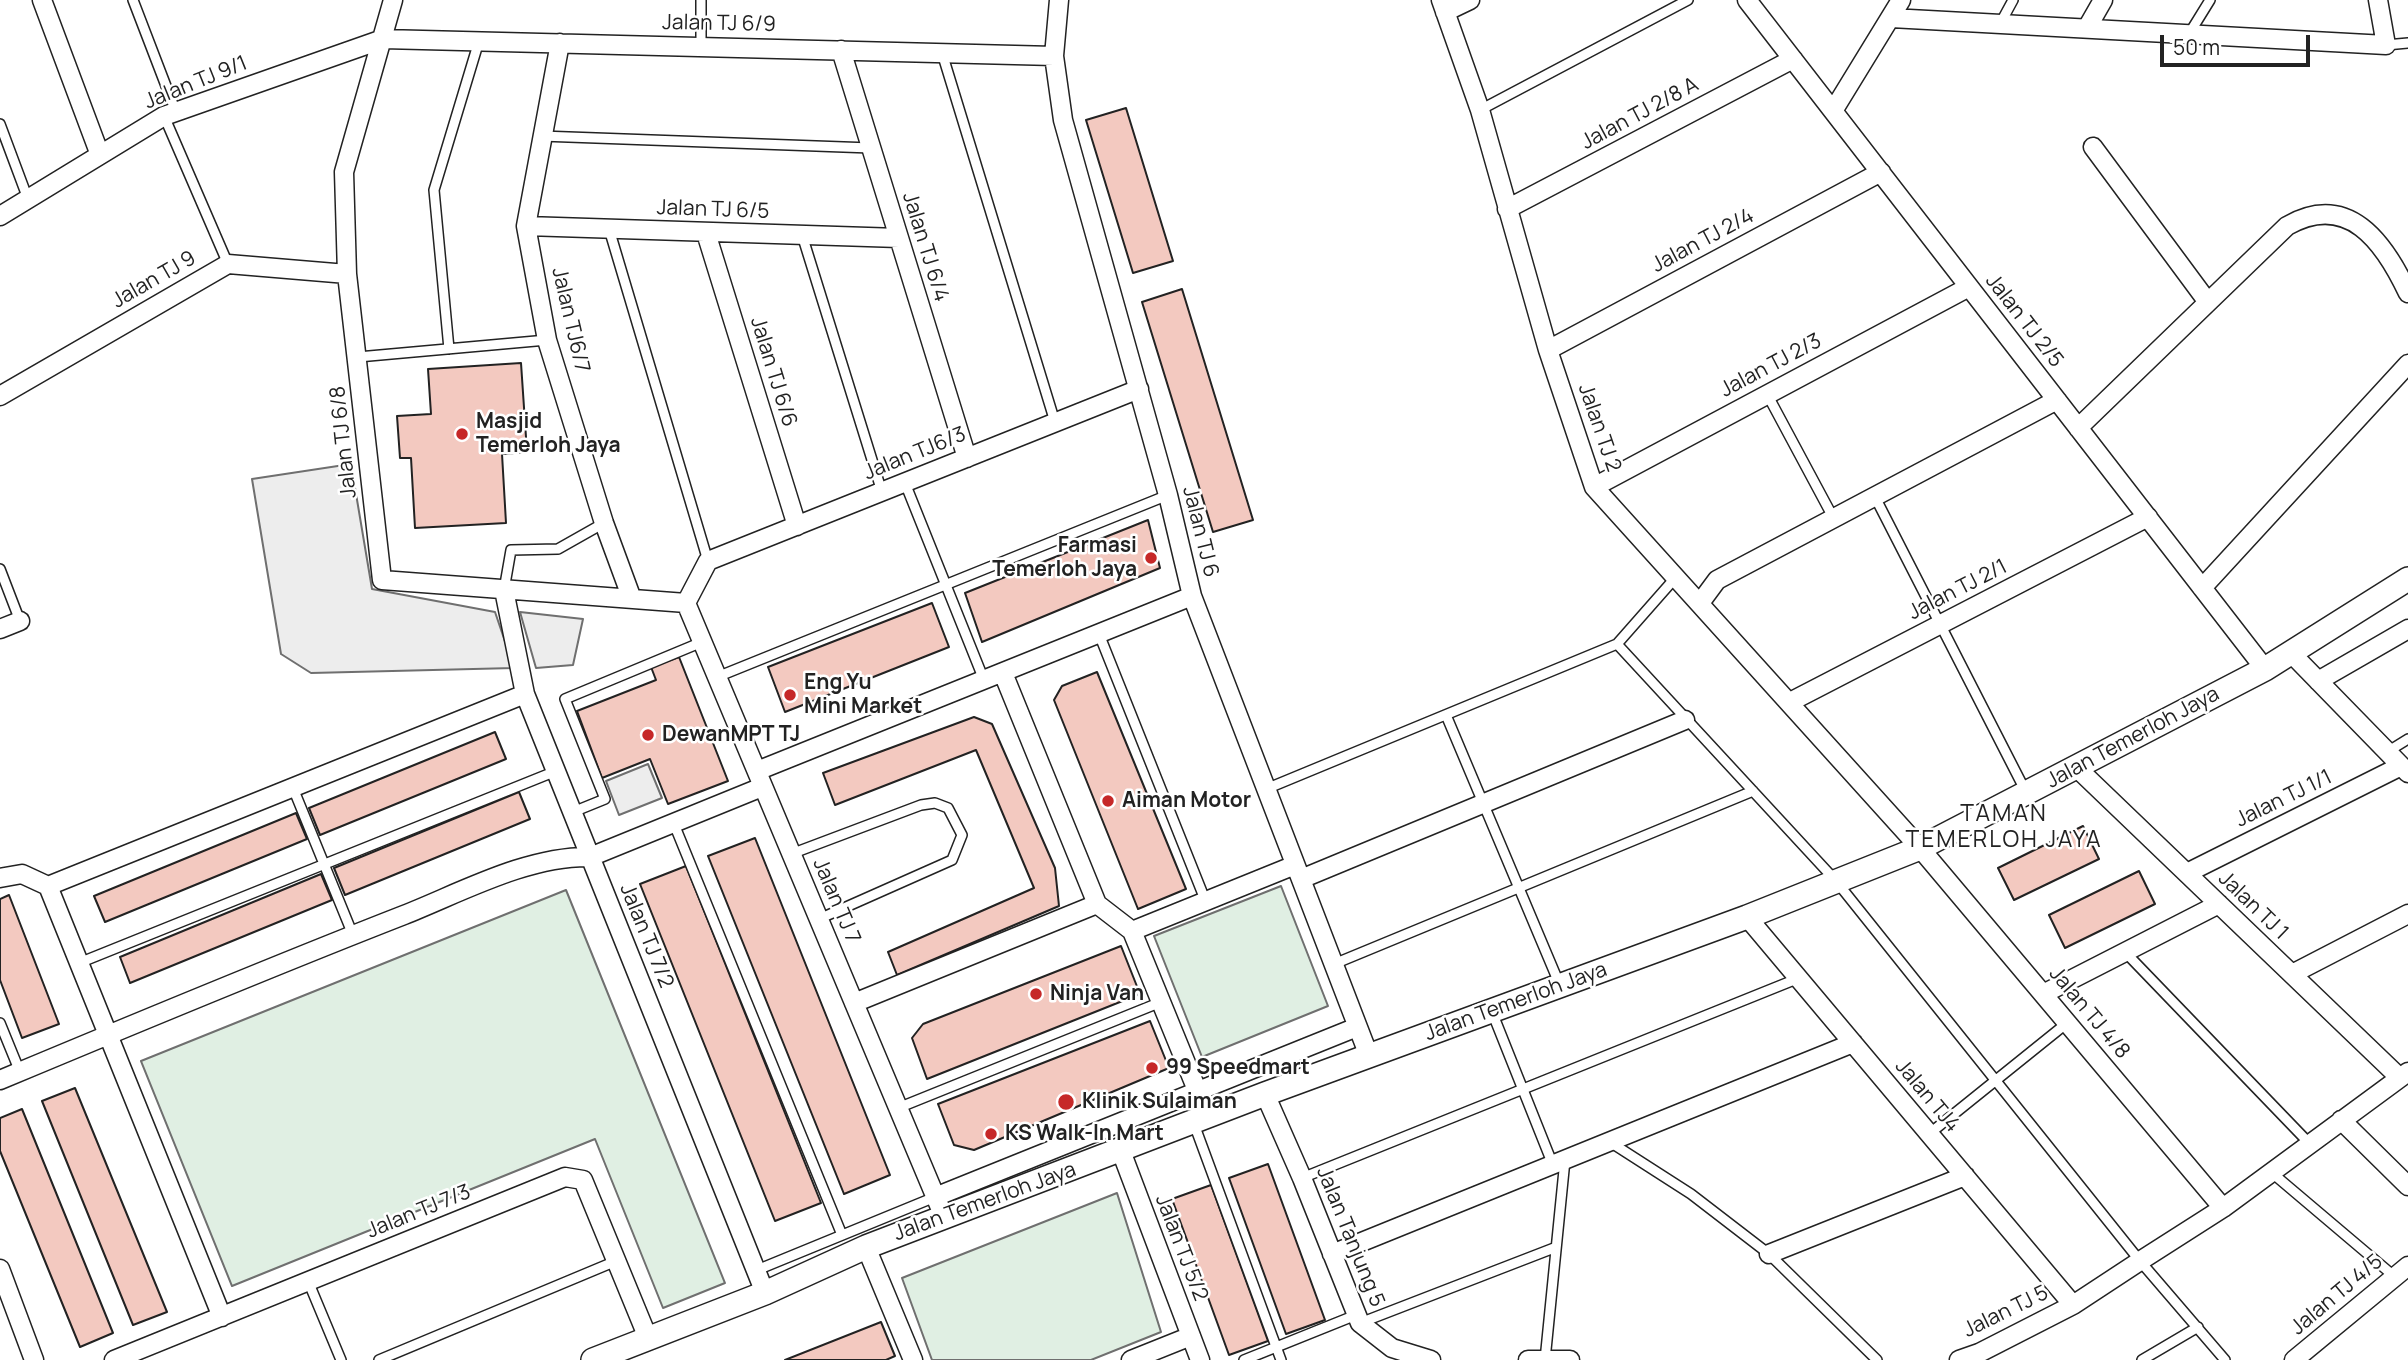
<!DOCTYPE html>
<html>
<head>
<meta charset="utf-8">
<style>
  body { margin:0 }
  #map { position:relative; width:2408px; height:1360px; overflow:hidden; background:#fff; font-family:Manrope,sans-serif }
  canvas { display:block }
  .scale { position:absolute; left:2160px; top:35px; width:150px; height:32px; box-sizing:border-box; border:4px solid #222; border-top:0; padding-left:9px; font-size:21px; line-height:24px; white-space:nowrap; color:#222; -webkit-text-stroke:5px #fff; paint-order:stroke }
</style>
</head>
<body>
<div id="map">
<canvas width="2408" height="1360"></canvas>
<div class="scale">50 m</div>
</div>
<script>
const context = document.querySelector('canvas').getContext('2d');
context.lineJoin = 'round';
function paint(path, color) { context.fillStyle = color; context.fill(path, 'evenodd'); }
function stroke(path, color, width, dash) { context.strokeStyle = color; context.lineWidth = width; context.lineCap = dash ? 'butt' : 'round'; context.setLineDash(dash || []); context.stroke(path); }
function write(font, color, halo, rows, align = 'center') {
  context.font = font + ' Manrope,sans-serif'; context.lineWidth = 5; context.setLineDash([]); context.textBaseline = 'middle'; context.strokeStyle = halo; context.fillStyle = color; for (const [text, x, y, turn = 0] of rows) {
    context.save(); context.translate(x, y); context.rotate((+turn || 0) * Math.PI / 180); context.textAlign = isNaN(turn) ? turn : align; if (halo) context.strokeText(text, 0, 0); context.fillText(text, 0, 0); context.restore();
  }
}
const green = new Path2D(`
  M1281,886L1328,1006L1202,1057L1154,936Z
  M566,890L725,1283L663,1308L595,1139L232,1286L141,1061Z
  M1117,1193L1161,1332L1091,1360H932L902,1278Z`);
const parking = new Path2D(`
  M351,464L372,589L495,612L514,668L311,673L281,654L252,479Z
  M520,612L583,619L573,665L536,668Z
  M648,764L662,798L619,815L606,781Z`);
const building = new Path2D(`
  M1126,108L1173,261L1133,273L1086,120Z
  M1182,289L1253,520L1213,532L1142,302Z
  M521,363L527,452L502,454L506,523L415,528L411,458H400L397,416L431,414L428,369Z
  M1148,520L1160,568L982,642L965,593Z
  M932,603L949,647L785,712L768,667Z
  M679,657L728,781L668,804L650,759L602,778L577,711L656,680L651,667Z
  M1097,672L1186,889L1138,909L1054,700L1062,686Z
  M974,717L992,724L1055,868L1059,906L897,975L888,952L1034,888L976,750L835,805L823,773Z
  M495,732L506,759L320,835L309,808Z
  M519,792L530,819L345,895L334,868Z
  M296,813L307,839L105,922L94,896Z
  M2083,826L2099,859L2014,900L1998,868Z
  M755,838L890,1175L844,1194L708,856Z
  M686,866L821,1203L775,1221L640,884Z
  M2139,871L2155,904L2065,948L2049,915Z
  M321,874L332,900L130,983L120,957Z
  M9,895L59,1024L22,1038L0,980V899Z
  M1121,946L1140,994L927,1079L912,1038L923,1024Z
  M1150,1021L1169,1068L974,1150L954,1145L938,1104Z
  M75,1088L167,1312L133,1325L42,1101Z
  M22,1109L113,1333L80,1347L0,1151V1118Z
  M1268,1164L1325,1320L1286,1334L1229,1178Z
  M1211,1185L1268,1341L1229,1355L1172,1199Z
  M881,1322L895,1356L886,1360H785Z`);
const service = new Path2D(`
  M133,0L176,112
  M2000,24L2013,0
  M2189,34L2210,0
  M2386,45L2408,43
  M701,47V0
  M942,53L1055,422
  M1480,110L1688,0
  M164,116L228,264
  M0,124L28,199
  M541,136L871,148
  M609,229L708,561
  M802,235L882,492
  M449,349L434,190L479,41
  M358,357L547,340
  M1767,394L1834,519
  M905,483L984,680
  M1875,497L2026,792
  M0,569L20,621
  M1676,577L1617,644L1836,881L2140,1261L2225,1360
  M504,590L511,550L558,549L604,523
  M1099,634L1206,902
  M717,677L1168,495
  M1446,715L1559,983
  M2387,752L2408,739
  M293,788L353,935
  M1266,789L1617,644
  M573,812L605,799L565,699L702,642
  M674,824L842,1235
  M791,854L921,805L935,803L948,808L962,835L952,860L819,919
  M2125,952L2309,1143
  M79,963L556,771
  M1334,964L1753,791
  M1492,1012L1553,1165
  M0,1023L20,1072
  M898,1108L1161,1002
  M1194,1124L1281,1360
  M1929,1134L2067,1023
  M1610,1142L1691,1194L1769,1254L1877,1360
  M2271,1172L2395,1277
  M1302,1178L1799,978
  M757,1270L935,1197
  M308,1281L341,1360
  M1360,1323L1554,1248
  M379,1360L616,1261
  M1244,1360L1356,1315
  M1545,1360L1565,1160
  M2142,1360L2198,1327`);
const minor = new Path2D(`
  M42,0L100,155
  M393,0L344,172L347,274L382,580L686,603
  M1059,0L1054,56L1063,120L1168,495L1192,596L1369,1056
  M1441,0L1480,110L1548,350L1594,487L1920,848L2223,1208
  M1747,0L2265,669
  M1445,12L1470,0
  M1891,18L2386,45L2378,0
  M2087,28L2103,0
  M560,43L526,226L547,340L604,523L632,599
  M841,50L967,458
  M1833,111L1901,0
  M2093,147L2207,301
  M1507,209L1793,59
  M0,216L164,116L383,39L1054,56
  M526,226L899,238
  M706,233L797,526
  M1548,350L1881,172
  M0,396L228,264L347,274
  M2078,428L2287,226C2348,191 2384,242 2408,293
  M1594,487L1969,287
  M2202,588L2408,364
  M504,590L525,694L765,1293
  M686,603L944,1217
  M686,603L708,561L1139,389
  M1700,603L1717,580L2057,400
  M0,629L20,621
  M2291,653L2408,773
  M2318,681L2408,629
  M1790,702L2148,517
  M2077,768L2399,1077
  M757,771L1192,596
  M2187,873L2401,766
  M0,878L22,874L48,886L222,1317
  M1301,879L1685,720
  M48,886L525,694
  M1097,904L1132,931
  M1747,917L2073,1305
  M2292,974L2408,914
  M2043,994L2219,904
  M854,1003L1097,904L1003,673
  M0,1080C134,1024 268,968 404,915C462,892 527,856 590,857L762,787
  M1265,1094L1302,1178L1360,1323L1392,1348L1431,1360
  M1208,1117L1132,931L1295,865
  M2341,1120L2408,1186
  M1121,1151L1200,1360
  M935,1197L1357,1027
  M866,1247L913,1360
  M1332,1254L1853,1043
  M1769,1254L1965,1176
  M0,1269L34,1360
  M114,1360L565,1177L583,1180L648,1338
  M1131,1360L1191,1336
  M1528,1360H1570
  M1959,1360L1979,1353L2073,1305L2140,1261L2223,1208L2408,1072
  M2294,1360L2408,1266`);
const tertiary = new Path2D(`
  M593,1360L765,1293L866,1247L1265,1094L1747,917L1920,848L2265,669L2408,579`);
const markers = [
  [462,434,7,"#c62828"],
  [1151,558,7,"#c62828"],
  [790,695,7,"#c62828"],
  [648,735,7,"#c62828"],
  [1108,801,7,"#c62828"],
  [1036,994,7,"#c62828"],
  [1152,1068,7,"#c62828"],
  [1066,1102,9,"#c62828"],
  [991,1134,7,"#c62828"]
];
const streetNames = [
  ["Jalan TJ 6/9",719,24,1],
  ["Jalan TJ 9/1",196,83,-22],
  ["Jalan TJ 2/8 A",1640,114,-28],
  ["Jalan TJ 6/5",713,210,2],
  ["Jalan TJ 2/4",1703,241,-28],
  ["Jalan TJ 6/4",925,247,73],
  ["Jalan TJ 9",154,280,-30],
  ["Jalan TJ6/7",570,320,77],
  ["Jalan TJ 2/5",2024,321,52],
  ["Jalan TJ 2/3",1771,366,-28],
  ["Jalan TJ 6/6",773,372,73],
  ["Jalan TJ 2",1599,428,71],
  ["Jalan TJ 6/8",344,442,-96],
  ["Jalan TJ6/3",915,454,-22],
  ["Jalan TJ 6",1200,532,76],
  ["Jalan TJ 2/1",1958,590,-27],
  ["Jalan Temerloh Jaya",2133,738,-28],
  ["Jalan TJ 1/1",2284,799,-26],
  ["Jalan TJ 7",836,901,67],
  ["Jalan TJ 1",2253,906,44],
  ["Jalan TJ 7/2",646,936,68],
  ["Jalan Temerloh Jaya",1516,1002,-20],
  ["Jalan TJ 4/8",2089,1013,50],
  ["Jalan TJ4",1927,1096,50],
  ["Jalan Temerloh Jaya",985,1202,-20],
  ["Jalan TJ 7/3",419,1212,-22],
  ["Jalan Tanjung 5",1350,1237,68],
  ["Jalan TJ 5/2",1181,1248,69],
  ["Jalan TJ 4/5",2337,1295,-40],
  ["Jalan TJ 5",2006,1312,-26]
];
const poiNames = [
  ["Masjid",476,422],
  ["Temerloh Jaya",476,446],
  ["Farmasi",1137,546,"right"],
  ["Temerloh Jaya",1137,570,"right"],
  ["Eng Yu",804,683],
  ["Mini Market",804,707],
  ["DewanMPT TJ",662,735],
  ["Aiman Motor",1122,801],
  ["Ninja Van",1050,994],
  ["99 Speedmart",1166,1068],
  ["Klinik Sulaiman",1082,1102],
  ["KS Walk-In Mart",1005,1134]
];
const neighbourhoodNames = [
  ["TAMAN",2004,815],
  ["TEMERLOH JAYA",2004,841]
];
paint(green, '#e0efe3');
stroke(green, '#6f6f6f', 2);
paint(parking, '#ededed');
stroke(parking, '#6f6f6f', 2);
paint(building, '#f3c9c0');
stroke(building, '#222', 2);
stroke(service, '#222', 12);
stroke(minor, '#222', 21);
stroke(tertiary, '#222', 26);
stroke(service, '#fff', 9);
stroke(minor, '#fff', 18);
stroke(tertiary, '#fff', 23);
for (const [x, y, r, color] of markers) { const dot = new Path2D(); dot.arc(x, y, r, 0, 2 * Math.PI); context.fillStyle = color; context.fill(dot); stroke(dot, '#fff', 2.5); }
write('21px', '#222', '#fff', streetNames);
write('bold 21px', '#222', '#fff', poiNames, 'left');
context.letterSpacing = '2px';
write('23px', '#222', '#fff', neighbourhoodNames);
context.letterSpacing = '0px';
</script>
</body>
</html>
